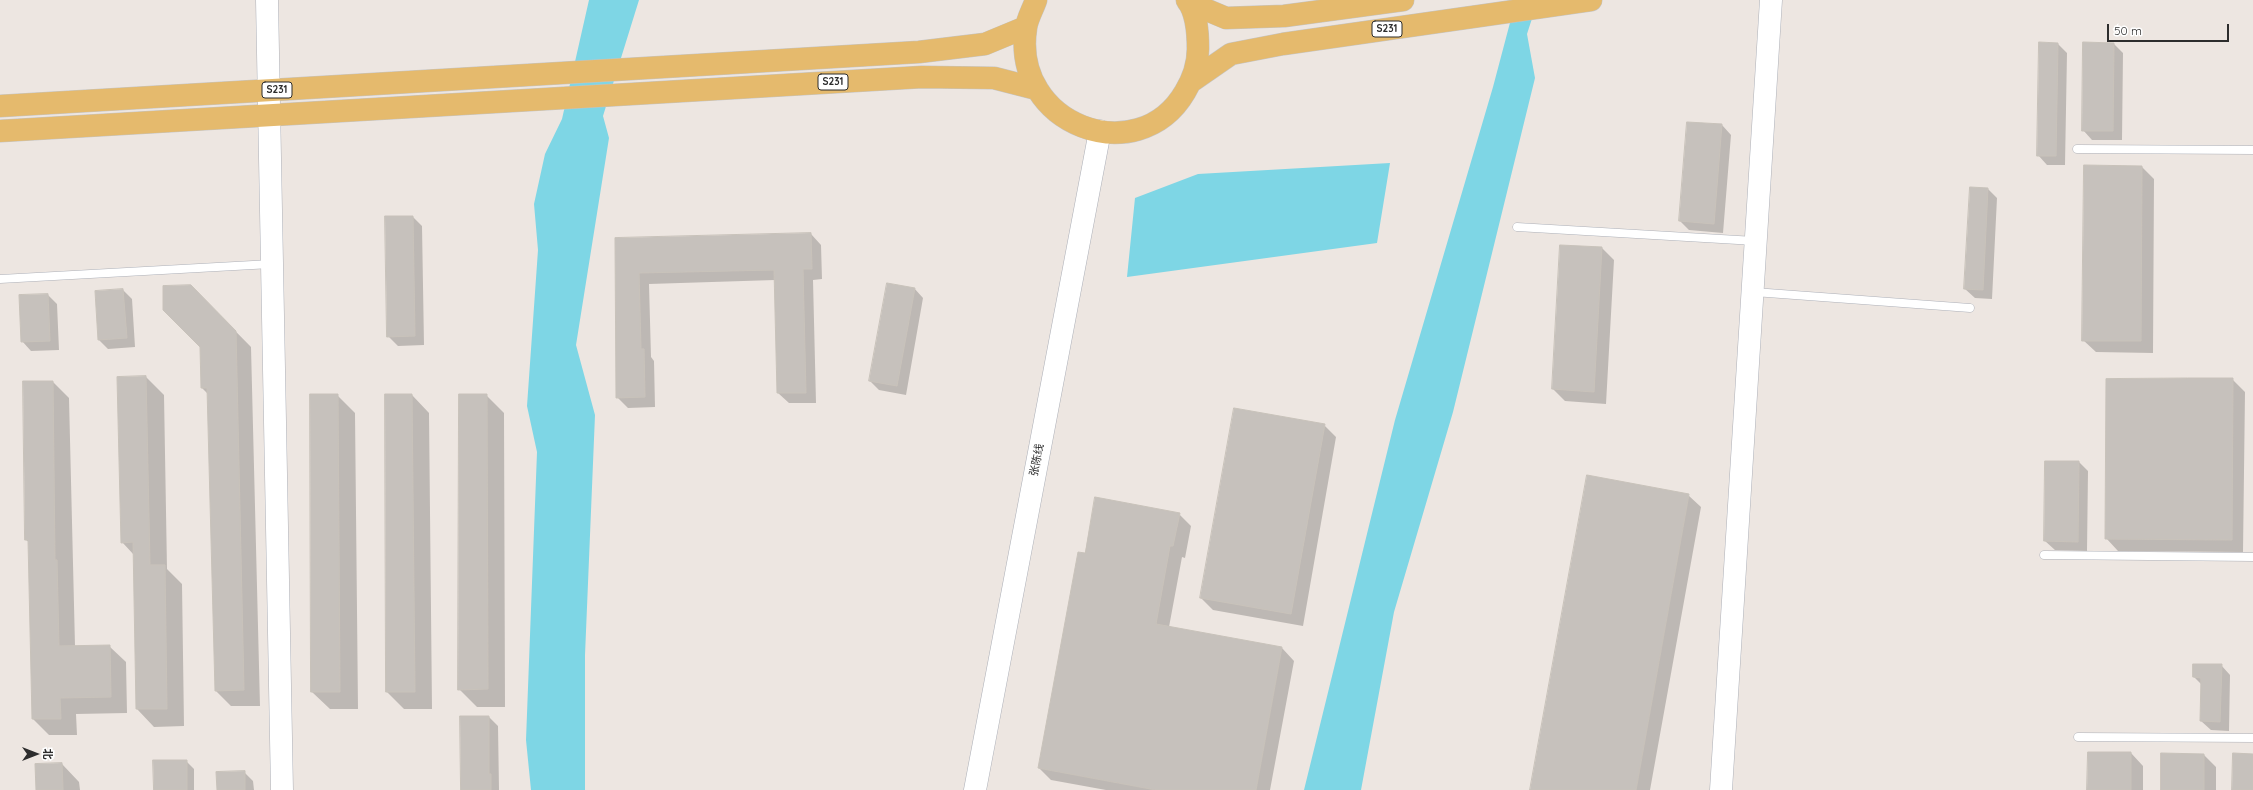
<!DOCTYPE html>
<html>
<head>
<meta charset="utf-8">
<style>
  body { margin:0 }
  #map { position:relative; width:2253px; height:790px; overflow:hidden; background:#ede6e1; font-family:Quicksand,"Noto Sans SC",sans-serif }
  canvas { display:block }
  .north { position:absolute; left:16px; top:734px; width:40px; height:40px; -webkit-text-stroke:3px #fff; paint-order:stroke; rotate:90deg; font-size:11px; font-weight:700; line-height:16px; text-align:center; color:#2d2d2d }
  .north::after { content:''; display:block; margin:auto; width:14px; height:18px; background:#2d2d2d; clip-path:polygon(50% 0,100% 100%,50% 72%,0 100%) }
  .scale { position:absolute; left:2107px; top:24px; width:122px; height:18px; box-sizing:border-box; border:2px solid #2d2d2d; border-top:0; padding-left:5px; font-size:12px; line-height:14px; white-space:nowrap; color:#2d2d2d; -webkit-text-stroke:3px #fff; paint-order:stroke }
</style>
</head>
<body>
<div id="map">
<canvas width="2253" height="790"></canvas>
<div class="north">北</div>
<div class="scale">50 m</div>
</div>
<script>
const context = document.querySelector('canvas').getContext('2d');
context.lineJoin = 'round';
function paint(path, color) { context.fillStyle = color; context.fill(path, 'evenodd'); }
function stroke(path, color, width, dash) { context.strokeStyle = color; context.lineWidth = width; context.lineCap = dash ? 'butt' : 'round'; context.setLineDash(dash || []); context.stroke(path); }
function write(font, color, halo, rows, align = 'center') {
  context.font = font + ' Quicksand,"Noto Sans SC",sans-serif'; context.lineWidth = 3.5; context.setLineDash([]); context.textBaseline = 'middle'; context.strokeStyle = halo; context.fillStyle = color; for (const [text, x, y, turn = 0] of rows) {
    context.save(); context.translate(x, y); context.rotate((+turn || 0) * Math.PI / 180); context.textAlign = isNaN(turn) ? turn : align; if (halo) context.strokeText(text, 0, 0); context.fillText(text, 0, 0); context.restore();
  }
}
const water = new Path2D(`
  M589,0H639L603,116L609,138L576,345L595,415L585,655V790H531L526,740L537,452L527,406L538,250L534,204L545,154L562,119Z
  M1516,0H1538L1527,34L1535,78L1453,412L1394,612L1361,790H1304L1395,420L1493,87Z
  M1390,163L1377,243L1127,277L1135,198L1198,174Z`);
const shadow = new Path2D(`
  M2058,44L2067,53L2065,165H2047L2038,155Z
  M2114,44L2123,53L2122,140H2092L2083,130Z
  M1722,125L1731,135L1723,233L1689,230L1680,221Z
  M2142,167L2154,179L2153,353L2096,352L2083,340Z
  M1988,189L1997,198L1992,299L1975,298L1965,289Z
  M413,217L422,226L424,345L398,346L388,336Z
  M811,234L821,245L822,279L813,280L816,403H789L778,393L775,280L649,284L651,357L654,361L655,407L628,408L617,397L616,239Z
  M1602,248L1614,260L1606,404L1565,401L1553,389Z
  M191,286L251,347L260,706H231L216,691L208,394L202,388L201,346Z
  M914,288L923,298L906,395L879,390L870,381Z
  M123,290L132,299L135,347L108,349L99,340Z
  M48,295L57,304L59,350L31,351L22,341Z
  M146,377L164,395L167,569L182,584L184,726L154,727L137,709L134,555L122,542Z
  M2232,379L2245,392L2243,552L2118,551L2106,538Z
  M53,382L69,398L75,646H109L126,662L127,713L76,714L77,735H49L33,719L29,542L26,540Z
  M337,395L355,413L358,709H330L312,692Z
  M412,395L429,413L432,709H404L387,692Z
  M486,395L504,413L505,707H477L459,689Z
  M1324,425L1336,437L1303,626L1213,610L1201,598Z
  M2079,462L2088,471L2087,551L2055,550L2045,541Z
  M1688,495L1701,507L1650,790H1531Z
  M1179,514L1191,526L1185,558L1182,557L1169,627L1282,648L1294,661L1270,790H1106L1051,780L1039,768L1085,554Z
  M2221,665L2230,675L2229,731L2211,730L2201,721L2202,685L2194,677Z
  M489,717L498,726L499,790H462Z
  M2089,753H2131L2143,766V790H2088Z
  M2162,754L2204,755L2216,767V790H2162Z
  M186,761L194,769V790H155Z
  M62,764L79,782L80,790H37Z
  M244,772L253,781L254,790H218Z`);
const building = new Path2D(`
  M2039,42L2058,43L2056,156H2037Z
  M2083,42L2114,43L2113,131H2082Z
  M1687,122L1722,124L1714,224L1679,221Z
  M2084,165L2142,166L2141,341H2082Z
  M1970,187L1988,188L1983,290L1964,289Z
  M385,216H413L415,336L387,337Z
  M811,233L812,269H803L806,393H777L774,270L639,273L641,349H644L645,397L616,398L615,238Z
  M1560,245L1602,247L1594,392L1552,389Z
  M887,283L915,288L897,386L869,381Z
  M191,285L236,331L244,690L215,691L207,388H201L200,347L163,310V286Z
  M123,289L127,338L98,340L95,291Z
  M48,294L50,341L21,342L19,295Z
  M146,376L150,565H165L167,709H136L133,542L121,543L117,377Z
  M2188,378H2233L2232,540L2105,539L2106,379Z
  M23,381H53L55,560H57L59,646L110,645L111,697L60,698L61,719H32L28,540H25Z
  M310,394H338L340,692H311Z
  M385,394H412L415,692H386Z
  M459,394H487L488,689L458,690Z
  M1234,408L1325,424L1291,614L1200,598Z
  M2045,461H2079L2078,542L2044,541Z
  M1587,475L1689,494L1636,790H1530Z
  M1095,497L1180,513L1173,546H1170L1156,624L1282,647L1256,790H1156L1038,768L1078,552L1085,553Z
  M2193,664H2222L2220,722L2200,721L2201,678L2193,677Z
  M460,716H489V774H491V790H461Z
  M2088,752H2131V790H2087Z
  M2161,753L2204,754V790H2161Z
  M2233,753L2253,754V790H2232Z
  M153,760H187V790H154Z
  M62,763L63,790H36L35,764Z
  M245,771V790H217L216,772Z`);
const lane = new Path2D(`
  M2077,149L2253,150
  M1517,227L1755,241
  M0,279L271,264
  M1754,292L1970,308
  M2044,555L2253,557
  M2078,737L2253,738`);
const secondary = new Path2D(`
  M267,0L282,790
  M975,790L1100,131
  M1721,790L1771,0`);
const primary = new Path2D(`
  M1036,0C1033,9 1027,19 1026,28C1011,125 1138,172 1185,92C1193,79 1198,65 1198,49C1198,33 1197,13 1187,0
  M1188,2L1226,18L1284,16L1403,0
  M1192,81L1231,54L1283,44L1591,0
  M0,106L919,52L985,44L1026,27
  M0,131L922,77L994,78L1037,89`);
const shields = [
  [1387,29,30],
  [833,82,30],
  [277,90,30]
];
const shieldNames = [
  ["S231",1387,29],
  ["S231",833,82],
  ["S231",277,90]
];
const streetNames = [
  ["张陈线",1037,460,-79]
];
paint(water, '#7ed6e5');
paint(shadow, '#0003');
paint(building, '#c6c1bc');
stroke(building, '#c8c2ba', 1);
stroke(lane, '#adb0b8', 9);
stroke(secondary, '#adb0b8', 23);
stroke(primary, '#c4c4c4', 23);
stroke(lane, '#fff', 8);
stroke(secondary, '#fff', 22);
stroke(primary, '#e5ba6d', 22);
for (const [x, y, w] of shields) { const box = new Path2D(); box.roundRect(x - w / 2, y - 8, w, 16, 3); context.fillStyle = '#fff'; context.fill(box); stroke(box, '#2d2d2d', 1); }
write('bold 10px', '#2d2d2d', null, shieldNames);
write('11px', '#2d2d2d', '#fff', streetNames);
</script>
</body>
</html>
